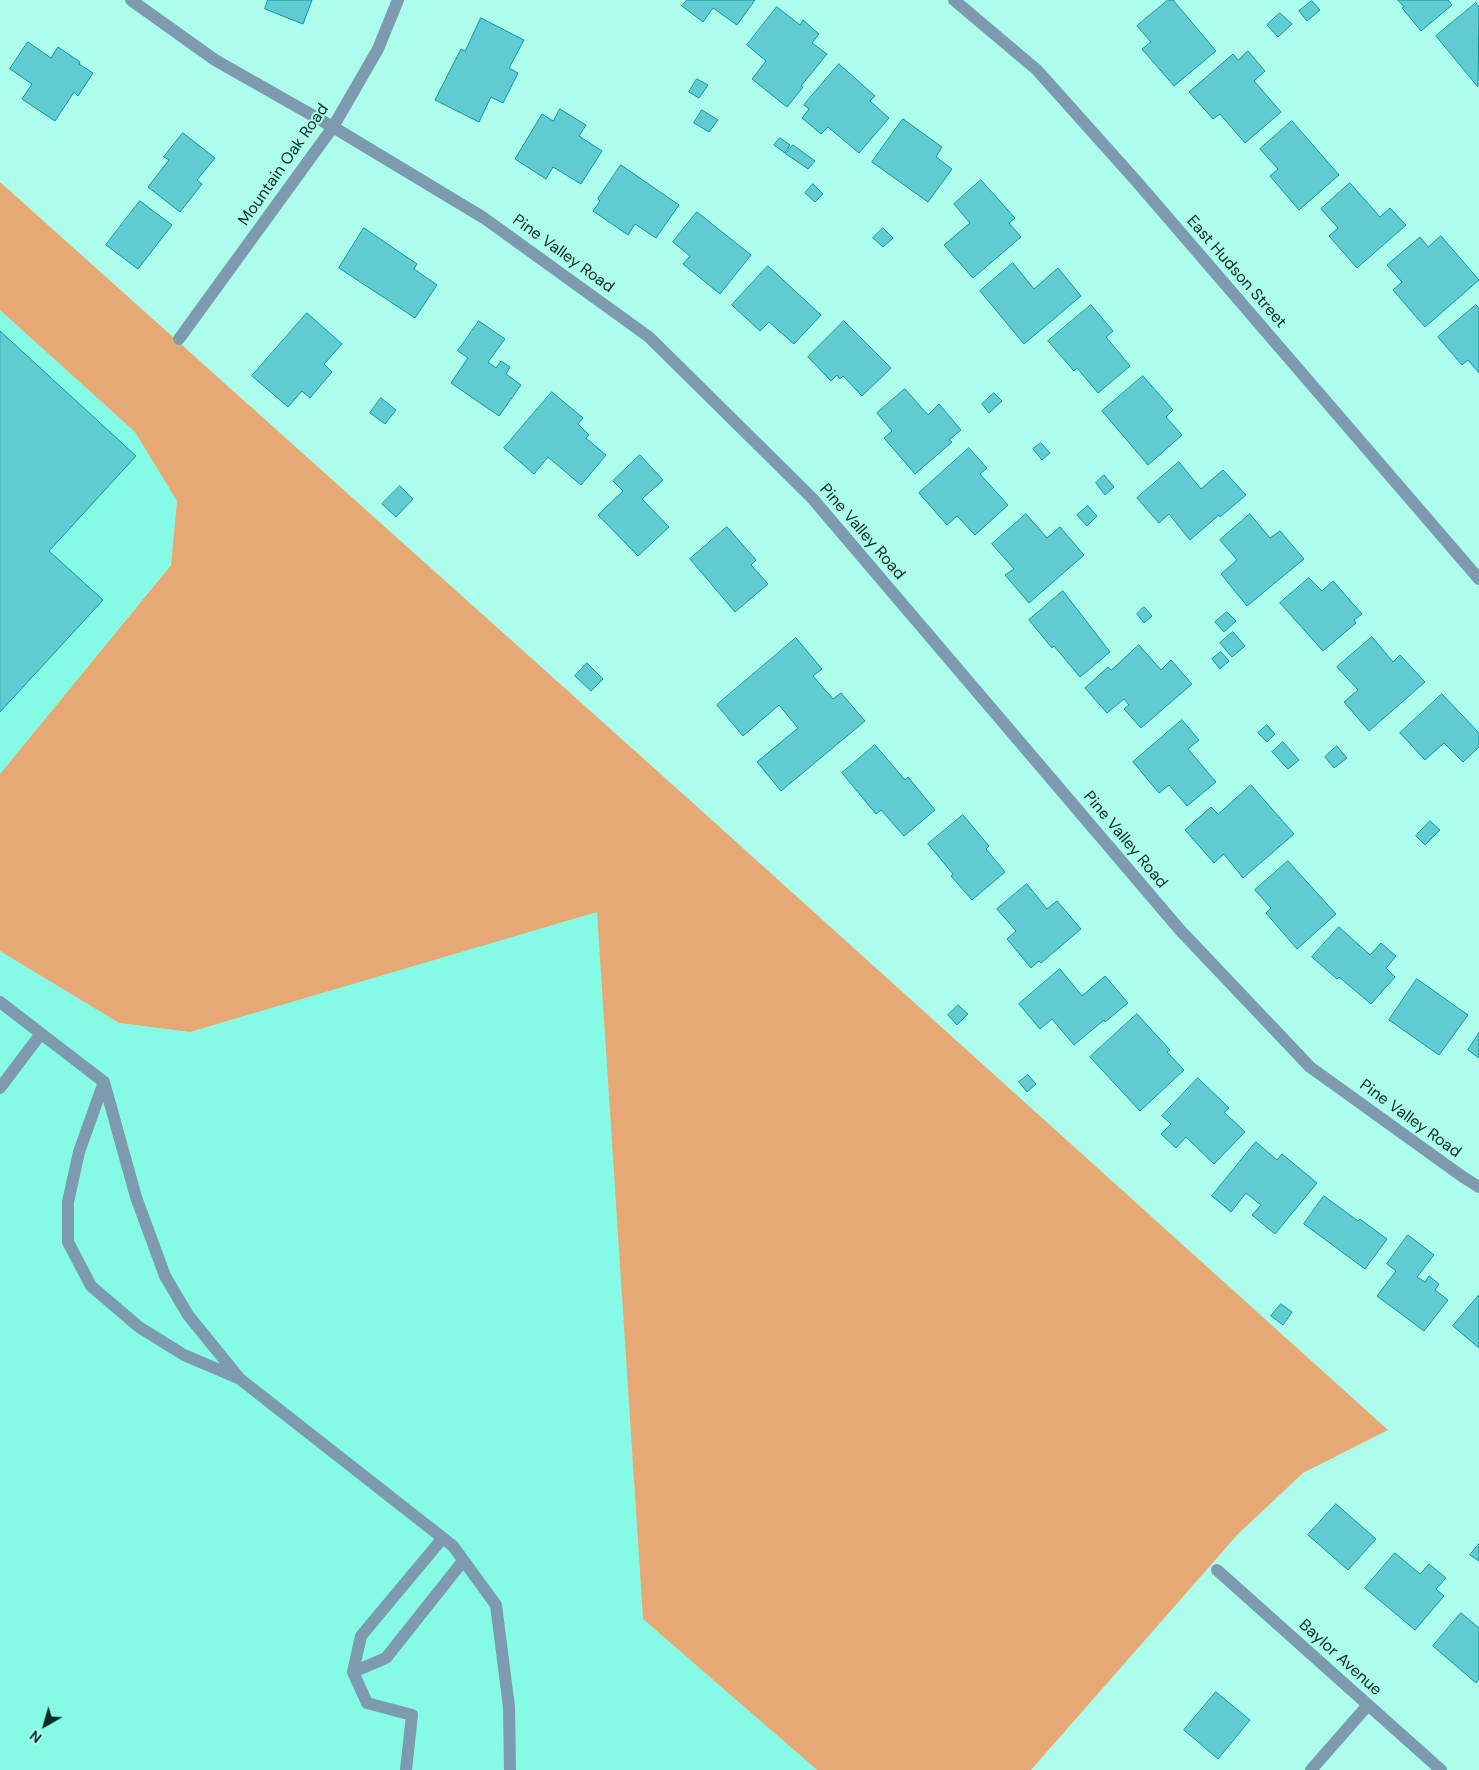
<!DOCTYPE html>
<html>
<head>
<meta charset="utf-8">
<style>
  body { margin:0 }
  #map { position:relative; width:1479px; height:1770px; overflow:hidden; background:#acfdec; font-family:"DM Sans",sans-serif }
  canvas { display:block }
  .north { position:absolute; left:20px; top:1700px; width:50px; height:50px; -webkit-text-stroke:4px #acfdec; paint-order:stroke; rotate:218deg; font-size:14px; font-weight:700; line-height:20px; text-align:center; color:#082b25 }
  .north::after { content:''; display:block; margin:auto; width:18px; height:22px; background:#082b25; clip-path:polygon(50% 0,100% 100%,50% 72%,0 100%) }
</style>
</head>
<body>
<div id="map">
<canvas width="1479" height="1770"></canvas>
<div class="north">N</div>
</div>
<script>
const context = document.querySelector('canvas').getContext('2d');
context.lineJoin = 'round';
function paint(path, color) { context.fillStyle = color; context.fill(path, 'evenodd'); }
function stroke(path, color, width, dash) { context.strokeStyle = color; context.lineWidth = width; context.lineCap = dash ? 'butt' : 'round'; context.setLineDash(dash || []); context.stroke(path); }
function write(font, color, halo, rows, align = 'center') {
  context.font = font + ' "DM Sans",sans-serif'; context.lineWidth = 4; context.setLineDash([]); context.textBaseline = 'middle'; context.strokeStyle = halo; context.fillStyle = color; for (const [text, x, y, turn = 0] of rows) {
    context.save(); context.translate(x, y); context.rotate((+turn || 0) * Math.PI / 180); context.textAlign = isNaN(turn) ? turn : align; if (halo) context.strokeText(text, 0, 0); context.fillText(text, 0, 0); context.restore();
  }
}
const built = new Path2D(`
  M0,310L135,432L177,501L171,564L0,774Z
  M598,911L643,1619L817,1770H0V951L119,1023L190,1032Z`);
const forest = new Path2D(`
  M0,182L693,803L1388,1430L1303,1473L1238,1534L1031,1770H817L643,1619L597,912L190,1032L119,1023L0,951V774L171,565L177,501L135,432L0,310Z`);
const building = new Path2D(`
  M268,0H312L303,24L265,9Z
  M687,0H755L737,25L713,8L703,22L682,6Z
  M1168,0H1173L1216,51L1174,86L1142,49L1151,42L1137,26Z
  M1398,0H1448L1452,5L1421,31L1402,8L1404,7Z
  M1312,1L1320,10L1307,21L1299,11Z
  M1476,3L1479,7L1478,87L1436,36Z
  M777,7L800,25L803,20L819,34L812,43L827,54L801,86L803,87L787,107L752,79L766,61L747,45Z
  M1280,13L1292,24L1278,37L1267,25Z
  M481,18L524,40L509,68L518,73L503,103L491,97L479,122L435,100L461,49L465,51Z
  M28,42L51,58L58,47L80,62L79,64L93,73L78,96L74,92L55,121L22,99L32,84L10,69Z
  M1248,51L1265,71L1254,81L1281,112L1245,143L1220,114L1213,119L1189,92L1233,54L1238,60Z
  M839,64L875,96L870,101L889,118L859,153L828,127L821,134L802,118L809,109L804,105Z
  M697,79L708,85L699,98L689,92Z
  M560,109L586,125L579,136L602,151L581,184L553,167L546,179L515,159L542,114L553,121Z
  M702,110L718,120L709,132L694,123Z
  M903,119L942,147L936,157L952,169L928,202L872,162Z
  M1292,121L1339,175L1299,210L1270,176L1278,169L1260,149Z
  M183,133L215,158L197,180L202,184L180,212L148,187L169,160L164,157Z
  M780,138L790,145L785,153L774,145Z
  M793,145L815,161L808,169L786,154Z
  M621,165L679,205L656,238L635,224L628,235L593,211L600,201L598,199Z
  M981,180L1015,218L1009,223L1021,237L973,278L944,245L970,223L954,204Z
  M1350,183L1380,217L1390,208L1406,225L1357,268L1329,236L1338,228L1321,209Z
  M813,184L823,194L815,202L805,193Z
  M140,201L172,225L138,269L106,245Z
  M697,212L751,255L720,294L683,264L690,256L673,242Z
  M364,228L417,264L414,269L437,285L415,318L339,268Z
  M883,228L893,238L883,247L873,238Z
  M1441,236L1479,280L1425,327L1393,290L1402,282L1387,265L1420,237L1428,247Z
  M1013,263L1034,289L1058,268L1081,296L1024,344L980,291Z
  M768,266L821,315L794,344L769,322L760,331L732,305Z
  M1091,305L1113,331L1106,337L1130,366L1098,393L1077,368L1074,371L1048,341Z
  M1476,305L1479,308V373L1468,360L1462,365L1438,337Z
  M307,313L342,344L324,364L332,372L310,398L302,391L288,407L252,376Z
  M479,321L505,339L488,362L496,368L501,361L510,367L506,374L521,385L499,416L451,383L468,358L458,351Z
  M844,321L891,368L862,396L843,376L840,379L837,375L831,381L808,357Z
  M0,331L136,456L49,551L103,600L0,712Z
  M1143,376L1173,410L1166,417L1182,435L1148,465L1102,411Z
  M905,389L928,415L939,404L961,430L949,440L952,442L915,474L884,438L892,431L877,413Z
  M552,392L583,418L578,424L589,435L586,438L606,455L581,485L548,457L534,474L504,448Z
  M994,393L1002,401L989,413L982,404Z
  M381,398L396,410L385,424L370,413Z
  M1041,443L1050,453L1042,460L1033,449Z
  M969,448L987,468L980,474L1008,505L975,535L957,516L947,525L919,493Z
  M640,455L663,480L642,499L669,527L638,556L598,515L623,491L613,481Z
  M1179,462L1201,489L1223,470L1246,495L1220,517L1219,515L1190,540L1169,514L1159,523L1137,498Z
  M1104,475L1114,487L1105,495L1096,483Z
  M400,486L413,499L396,517L382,504Z
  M1088,506L1097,516L1087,526L1077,515Z
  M1026,514L1047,538L1060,527L1084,555L1029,603L1005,575L1014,569L992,544Z
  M1250,514L1270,538L1280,531L1304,559L1247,606L1221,574L1237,560L1220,540Z
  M727,527L756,560L751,565L768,584L735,612L690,559Z
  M1309,578L1322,591L1333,581L1362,614L1354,620L1356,623L1323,651L1280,603Z
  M1063,591L1110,652L1080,677L1054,646L1052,648L1029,620Z
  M1144,607L1152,616L1144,623L1137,614Z
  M1227,612L1236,621L1224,632L1215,622Z
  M1233,632L1245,646L1232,657L1220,643Z
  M1372,637L1393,662L1400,655L1425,682L1369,731L1344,702L1358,690L1337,667Z
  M796,638L822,669L813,676L833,699L841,693L865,721L781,791L757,762L798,728L779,705L743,736L717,705Z
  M1139,645L1161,670L1171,660L1192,684L1141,728L1124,709L1129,705L1124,699L1107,713L1085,688L1108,667L1111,670Z
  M1221,652L1229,661L1220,669L1212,659Z
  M587,663L603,679L591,691L575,676Z
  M1442,694L1479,733V747L1463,762L1444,743L1425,760L1400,733Z
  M1182,720L1199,740L1188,749L1216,782L1187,806L1169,785L1159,793L1133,762Z
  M1267,725L1275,734L1267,742L1258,733Z
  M1283,742L1299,760L1288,769L1272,752Z
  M875,745L905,780L908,777L935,810L904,836L881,810L876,814L842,773Z
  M1337,746L1347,758L1334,768L1325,757Z
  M1251,785L1294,834L1243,878L1224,854L1214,863L1185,830L1211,807L1218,814Z
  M963,815L989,846L986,849L1005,872L972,900L951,876L953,874L928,844Z
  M1430,821L1440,830L1425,845L1416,836Z
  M1288,861L1336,914L1297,949L1266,913L1271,908L1255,890Z
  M1027,884L1047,909L1057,901L1081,929L1041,963L1039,961L1031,968L1007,939L1016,931L997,909Z
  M1339,927L1370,955L1381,943L1396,956L1386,968L1395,977L1371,1004L1339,977L1337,979L1312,957Z
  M1060,969L1082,996L1105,976L1128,1003L1105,1022L1104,1020L1074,1045L1052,1019L1040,1029L1019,1004Z
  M1417,979L1468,1015L1439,1055L1389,1020Z
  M958,1005L968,1014L957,1025L948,1015Z
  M1137,1014L1170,1050L1167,1052L1184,1070L1140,1111L1090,1057Z
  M1479,1033V1058L1468,1050Z
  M1028,1075L1036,1084L1027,1092L1019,1082Z
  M1198,1078L1229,1108L1224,1112L1245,1132L1214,1164L1186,1137L1176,1148L1161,1134L1171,1124L1162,1116Z
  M1256,1142L1277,1160L1282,1154L1317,1183L1275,1234L1252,1215L1261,1205L1246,1193L1231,1212L1212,1196Z
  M1324,1196L1358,1221L1360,1219L1387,1239L1365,1269L1304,1224Z
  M1408,1235L1434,1255L1417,1277L1425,1282L1429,1276L1439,1284L1435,1290L1448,1300L1424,1331L1377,1296L1396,1271L1387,1264Z
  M1479,1295V1348L1453,1326Z
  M1281,1304L1292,1312L1283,1325L1271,1316Z
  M1336,1504L1376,1539L1348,1570L1308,1535Z
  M1479,1544V1561L1470,1555Z
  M1395,1553L1420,1574L1429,1564L1446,1578L1436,1589L1444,1596L1415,1630L1365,1588Z
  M1461,1613L1479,1628V1679L1476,1683L1433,1646Z
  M1216,1692L1250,1720L1218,1759L1184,1730Z`);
const service = new Path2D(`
  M104,1082L136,1197L165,1276L188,1315L240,1379L453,1546L496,1605L509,1707L510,1770
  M104,1082L79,1152L68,1202V1242L91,1286L139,1327L184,1355L238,1378
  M0,1088L40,1035
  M353,1672L386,1658L463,1561
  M406,1770L412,1715L367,1703L353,1672L361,1636L442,1539`);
const minor = new Path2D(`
  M131,0L215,60L333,127L484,218L649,337L812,498L1180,930L1310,1067L1463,1177L1479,1187
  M954,0L1037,70L1138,183L1479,579
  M179,339L333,127L378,49L398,0
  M0,1002L104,1082
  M1217,1570L1441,1770
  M1311,1770L1368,1705`);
const streetNames = [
  ["Mountain Oak Road",284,165,-55],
  ["Pine Valley Road",563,254,36],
  ["East Hudson Street",1236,272,49],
  ["Pine Valley Road",862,532,49],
  ["Pine Valley Road",1125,840,50],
  ["Pine Valley Road",1410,1119,36],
  ["Baylor Avenue",1340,1658,42]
];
paint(built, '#85fbe5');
paint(forest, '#e6a976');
paint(building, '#60ccd2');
stroke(building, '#0d969c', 1);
stroke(service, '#7d9aaf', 12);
stroke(minor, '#7d9aaf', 12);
write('16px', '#082b25', '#acfdec', streetNames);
</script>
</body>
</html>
